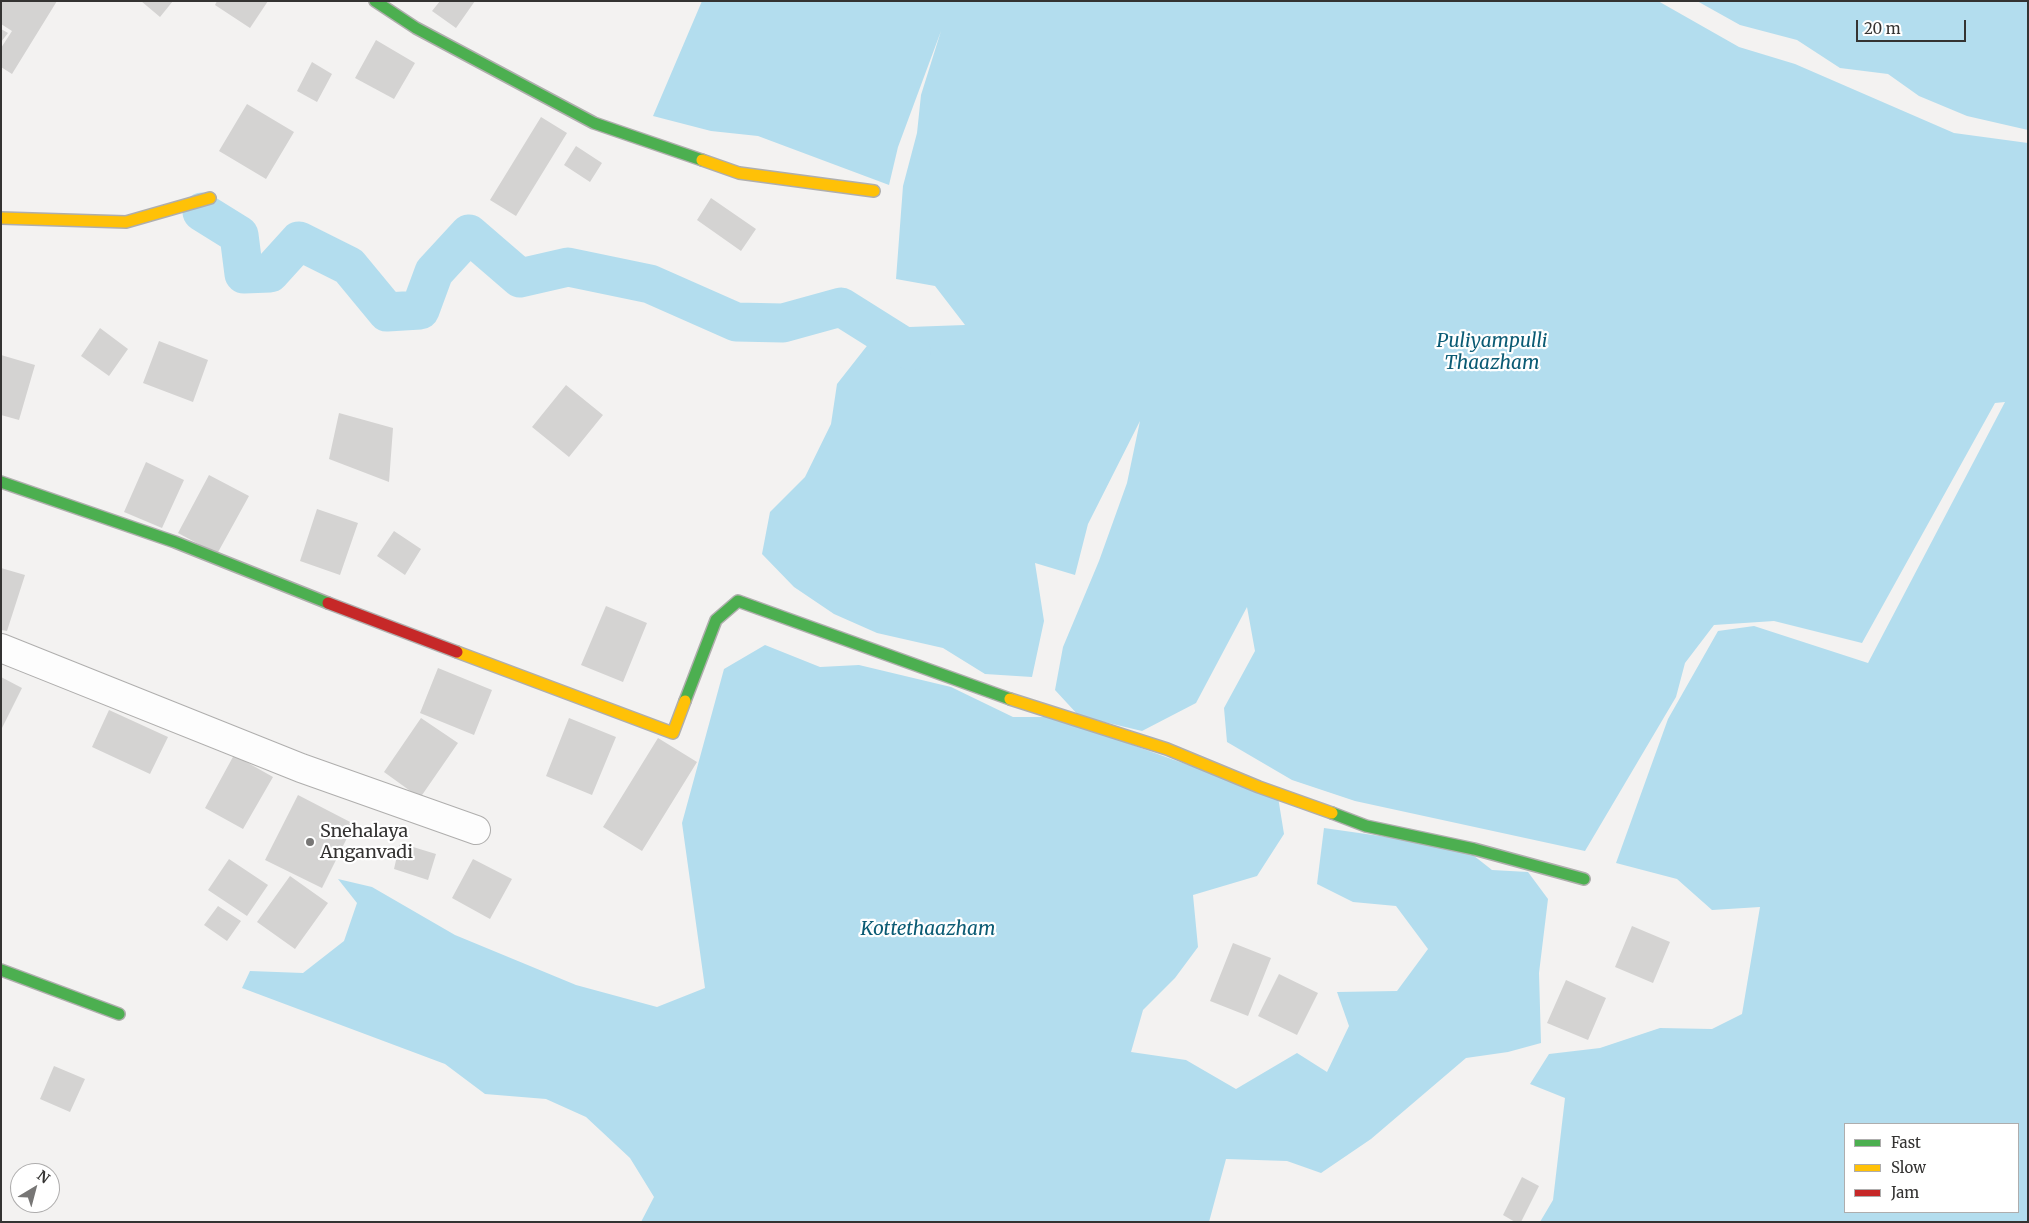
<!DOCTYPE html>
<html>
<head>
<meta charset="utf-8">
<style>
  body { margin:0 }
  #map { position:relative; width:2029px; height:1223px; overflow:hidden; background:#f3f2f1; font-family:Merriweather,serif }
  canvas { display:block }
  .frame { position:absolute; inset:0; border:2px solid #343332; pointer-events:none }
  .legend { position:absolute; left:1844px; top:1123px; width:175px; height:90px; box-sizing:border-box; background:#fff; border:1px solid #aeadad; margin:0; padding:6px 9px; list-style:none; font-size:15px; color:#343332 }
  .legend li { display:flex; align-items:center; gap:10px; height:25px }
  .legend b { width:25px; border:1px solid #aeadad }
  .north { position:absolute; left:10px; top:1163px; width:50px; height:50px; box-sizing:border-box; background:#fff; border:1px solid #aeadad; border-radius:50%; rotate:37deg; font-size:14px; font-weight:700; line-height:20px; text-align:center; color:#343332 }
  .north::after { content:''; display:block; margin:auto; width:18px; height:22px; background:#777675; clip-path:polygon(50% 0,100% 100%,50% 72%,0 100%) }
  .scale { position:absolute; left:1856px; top:20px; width:110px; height:22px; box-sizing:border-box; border:2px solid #343332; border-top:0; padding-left:6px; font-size:15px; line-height:18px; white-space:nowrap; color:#343332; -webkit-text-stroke:4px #fff; paint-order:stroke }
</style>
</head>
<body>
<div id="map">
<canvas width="2029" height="1223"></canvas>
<div class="frame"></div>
<ul class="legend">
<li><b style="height:6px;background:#4caf50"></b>Fast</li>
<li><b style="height:6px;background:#ffc107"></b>Slow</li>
<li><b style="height:6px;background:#c62828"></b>Jam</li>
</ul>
<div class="north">N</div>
<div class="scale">20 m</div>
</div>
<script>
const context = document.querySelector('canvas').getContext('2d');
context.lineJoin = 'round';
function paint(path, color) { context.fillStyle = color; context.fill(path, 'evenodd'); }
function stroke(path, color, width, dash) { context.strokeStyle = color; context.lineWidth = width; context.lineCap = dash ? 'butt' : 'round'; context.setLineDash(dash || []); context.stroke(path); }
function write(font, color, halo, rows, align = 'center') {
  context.font = font + ' Merriweather,serif'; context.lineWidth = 4.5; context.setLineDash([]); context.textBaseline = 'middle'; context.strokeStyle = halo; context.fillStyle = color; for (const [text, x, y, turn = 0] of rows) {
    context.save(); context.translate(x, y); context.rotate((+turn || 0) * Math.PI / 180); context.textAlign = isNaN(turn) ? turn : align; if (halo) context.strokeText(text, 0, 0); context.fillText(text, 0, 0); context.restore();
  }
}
const water = new Path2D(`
  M702,1H1658L1739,47L1795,64L1954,133L2028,143V1222H1540L1553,1200L1565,1098L1530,1084L1549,1054L1600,1048L1660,1028L1712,1029L1742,1014L1760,907L1712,910L1677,879L1616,863L1668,719L1718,631L1754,626L1868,663L2005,402L1995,403L1862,643L1774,621L1714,625L1685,663L1676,697L1585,851L1355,801L1292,780L1227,742L1224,708L1255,651L1247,607L1196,703L1142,731L1079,716L1055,690L1063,647L1099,561L1127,483L1140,421L1088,524L1075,575L1035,563L1044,621L1032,677L985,674L943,648L877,633L834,614L794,587L762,554L770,512L805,477L831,424L837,384L881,328L965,325L935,286L896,279L903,186L917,133L921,95L941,31L898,147L889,185L758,136L711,131L653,116ZM1845,1124H2018V1212H1845Z
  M1697,1H2028V130L1967,116L1919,96L1888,74L1840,68L1797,40L1740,25Z
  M765,645L820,667L859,665L951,687L1013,717H1054L1278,797L1284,834L1257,876L1193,895L1198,947L1175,978L1143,1010L1131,1052L1186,1060L1236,1089L1297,1053L1327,1072L1349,1026L1337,992L1397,991L1428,949L1396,906L1353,902L1317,884L1324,828L1464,848L1492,870L1528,872L1548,899L1539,973L1541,1043L1508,1052L1466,1058L1371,1139L1321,1173L1287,1161L1226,1159L1209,1222H641L654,1197L630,1158L586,1117L546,1099L485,1094L445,1064L242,988L250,971L303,973L344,941L357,903L338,879L372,887L455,935L576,985L657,1007L705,988L682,823L724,669Z`);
const canal = new Path2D(`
  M202,212L239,235L244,274L270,273L299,241L349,266L387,312L420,310L434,272L469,234L520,278L568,267L650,284L736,322L783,323L841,307L911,351`);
const building = new Path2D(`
  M1,1H57L12,74L1,67V48L12,31L1,24Z
  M141,1H173L160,17Z
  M217,1H268L250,28L215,5Z
  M440,1H475L456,28L432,11Z
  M1,29L8,33L1,42Z
  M376,40L415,63L394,99L355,78Z
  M312,62L332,74L317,102L297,91Z
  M247,104L294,132L266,179L219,151Z
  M541,117L567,133L516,216L490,200Z
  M576,146L602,163L590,182L564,165Z
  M711,198L756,229L741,251L697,220Z
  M100,328L128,349L109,376L81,356Z
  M159,341L208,360L193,402L143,383Z
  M1,355L35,365L19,420L1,415Z
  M566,385L603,415L569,457L532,427Z
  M339,413L393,428L389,482L329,459Z
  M146,462L184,480L162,528L124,512Z
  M209,475L249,496L217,554L178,533Z
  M317,509L358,523L340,575L300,561Z
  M394,531L421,549L405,575L377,556Z
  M1,568L25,575L7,631L1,630Z
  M606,606L647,623L623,682L581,665Z
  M438,668L492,690L474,735L420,713Z
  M1,677L22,688L1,730Z
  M109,710L168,737L150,774L92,747Z
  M421,718L458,743L420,798L384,772Z
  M569,718L616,737L592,795L546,776Z
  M658,738L697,762L642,851L603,827Z
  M234,755L273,777L243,829L205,808Z
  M298,795L354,824L322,888L265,860Z
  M400,843L436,854L428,880L394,869Z
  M229,859L268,885L247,916L208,890Z
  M473,859L512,879L490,919L452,898Z
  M290,876L328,903L295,949L257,922Z
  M218,906L241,921L227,941L204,925Z
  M1632,926L1670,942L1653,983L1615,967Z
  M1233,943L1271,958L1248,1016L1210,1001Z
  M1279,974L1318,993L1297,1035L1258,1016Z
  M1566,980L1606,998L1588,1040L1547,1023Z
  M54,1066L85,1079L70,1112L40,1099Z
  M1522,1177L1539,1186L1521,1222H1515L1503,1215Z`);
const street = new Path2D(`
  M1,648L301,768L476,830`);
const fast = new Path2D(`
  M375,1L416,28L594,123L702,160
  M1,482L175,542L328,603
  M685,701L716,620L738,601L1010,699
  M1332,813L1366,826L1474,849L1584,879
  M1,970L119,1014`);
const slow = new Path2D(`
  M702,160L739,173L874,191
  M1,218L126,222L210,198
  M457,652L673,733L685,701
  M1010,699L1167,749L1259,787L1332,813`);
const jam = new Path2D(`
  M328,603L457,652`);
const markers = [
  [310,842,5,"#777675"]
];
const poiNames = [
  ["Snehalaya",320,832],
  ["Anganvadi",320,853]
];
const waterNames = [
  ["Puliyampulli",1492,342],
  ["Thaazham",1492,364],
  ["Kottethaazham",928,930]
];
paint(water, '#b3ddee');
stroke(canal, '#b3ddee', 39);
paint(building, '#d4d3d2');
stroke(street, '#afaead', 30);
stroke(fast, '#afaead', 14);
stroke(slow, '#afaead', 14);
stroke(jam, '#afaead', 14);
stroke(street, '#fdfdfd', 28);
stroke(fast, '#4caf50', 11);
stroke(slow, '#ffc107', 11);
stroke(jam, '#c62828', 11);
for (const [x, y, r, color] of markers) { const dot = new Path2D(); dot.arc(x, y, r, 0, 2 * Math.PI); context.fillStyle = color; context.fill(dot); stroke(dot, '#fff', 2); }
write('18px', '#343332', '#fff', poiNames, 'left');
write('italic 19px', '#0b5b74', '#fff', waterNames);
</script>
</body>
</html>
